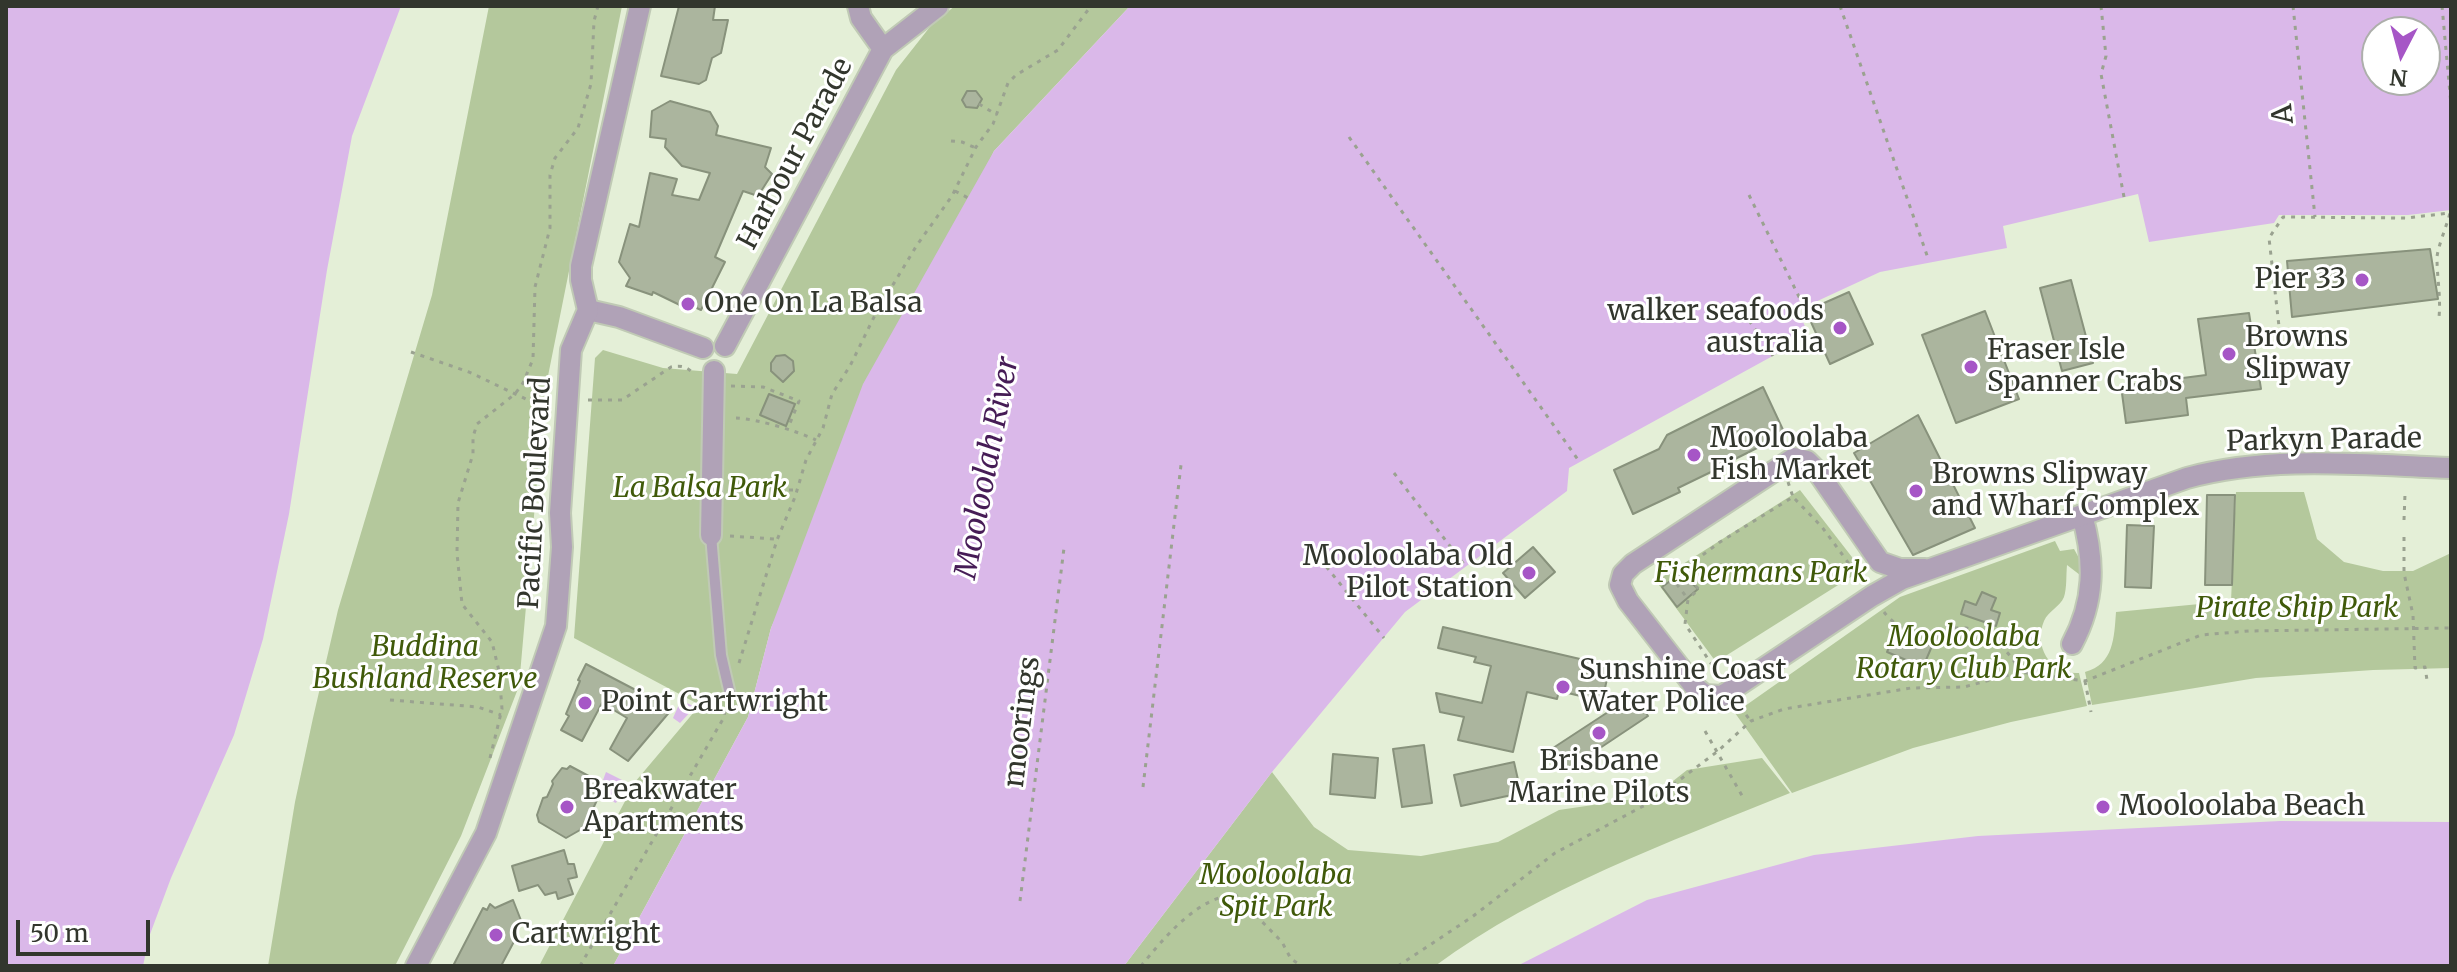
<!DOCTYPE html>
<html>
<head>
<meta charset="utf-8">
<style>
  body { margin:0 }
  #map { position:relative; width:2457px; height:972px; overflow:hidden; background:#e4efd7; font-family:Merriweather,serif }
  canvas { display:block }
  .frame { position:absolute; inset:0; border:8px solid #32362d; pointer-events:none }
  .north { position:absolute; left:2361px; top:16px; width:80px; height:80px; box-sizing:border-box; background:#fff; border:2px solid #adafab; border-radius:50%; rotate:186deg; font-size:22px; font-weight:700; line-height:32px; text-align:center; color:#32362d }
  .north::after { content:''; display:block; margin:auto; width:28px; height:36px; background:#a656c6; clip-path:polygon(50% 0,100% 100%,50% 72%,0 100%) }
  .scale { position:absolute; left:16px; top:920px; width:134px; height:36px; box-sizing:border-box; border:4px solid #32362d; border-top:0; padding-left:10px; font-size:24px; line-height:28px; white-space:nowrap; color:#32362d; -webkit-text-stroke:6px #fff; paint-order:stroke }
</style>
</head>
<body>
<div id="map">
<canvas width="2457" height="972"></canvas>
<div class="frame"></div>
<div class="north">N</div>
<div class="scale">50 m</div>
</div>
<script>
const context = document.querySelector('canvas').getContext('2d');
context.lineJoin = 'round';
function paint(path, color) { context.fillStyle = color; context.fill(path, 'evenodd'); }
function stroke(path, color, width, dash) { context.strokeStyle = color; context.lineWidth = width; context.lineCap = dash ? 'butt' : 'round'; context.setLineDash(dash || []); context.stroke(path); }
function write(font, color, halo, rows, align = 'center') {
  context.font = font + ' Merriweather,serif'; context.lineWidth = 6; context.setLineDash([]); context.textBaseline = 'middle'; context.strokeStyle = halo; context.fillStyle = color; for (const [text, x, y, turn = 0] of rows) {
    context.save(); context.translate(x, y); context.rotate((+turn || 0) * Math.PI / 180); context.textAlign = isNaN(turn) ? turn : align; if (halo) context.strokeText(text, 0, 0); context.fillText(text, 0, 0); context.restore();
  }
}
const green = new Path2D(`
  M489,6H622L545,391L519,686L461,836L395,966H268L295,802L313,718L338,610L432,295Z
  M955,6H1130L994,151L771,628L748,717L613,966H539L635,782L700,705L574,638L595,358L603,350L663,368L737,374L896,70L933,23Z
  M1800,490L1862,570L1716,662L1656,581Z
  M2236,492H2304L2317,539L2344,562L2383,571H2413L2451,553V668L2373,670L2256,678L2092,705L2085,672C2114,664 2114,638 2116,612L2231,601Z
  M2055,541L2060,551L2074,549L2079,558L2080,575L2067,565C2066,575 2067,588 2064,597C2060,607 2048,611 2044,621C2033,647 2051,675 2079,673L2087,706L2011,722L1913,748L1792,793L1735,713L1900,597Z
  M1762,758L1790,793C1668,843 1541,888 1435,966H1124L1272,772L1314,827L1348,850L1421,856L1498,842L1559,810L1654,796L1687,770Z`);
const water = new Path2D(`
  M6,6H401L352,136L327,270L289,514L263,639L234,735L171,878L149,937L143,966H6Z
  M1130,6H2451V210L2408,215H2279L2274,223L2149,242L2138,194L2003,226L2007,248L1880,272L1798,310L1809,336L1569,468L1567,491L1405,612L1272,772L1124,966H613L748,717L771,628L863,384L994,151ZM2377,32H2425V80H2377Z
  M681,700L695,707L680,723L673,718Z
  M606,772L626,782L616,803L603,797L606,789L611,790L613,786L603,780Z
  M2280,821L2451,822V966H1517L1647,900L1814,855L1978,836Z`);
const building = new Path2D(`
  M679,6H715L713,20H728L721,53L712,58L706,80L699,84L661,76Z
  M967,91H976L982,99L977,108L966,107L962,100Z
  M670,101L710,112L718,126L716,135L771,148L765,167L772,174L758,196L743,191L715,257L725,262L701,310L688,304L686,308L653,292L652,295L626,286L630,278L619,262L630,224L639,227L650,173L677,179L672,195L699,200L710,173L682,166L665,147L666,139L650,137L652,111Z
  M2430,249L2438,299L2292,317L2287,261Z
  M2071,280L2093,363L2062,371L2040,288Z
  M1849,292L1873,344L1830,364L1806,311Z
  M1985,311L2019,399L1956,423L1922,335Z
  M2249,313L2261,389L2186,398L2188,415L2126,423L2121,386L2206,375L2198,319Z
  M785,355L793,361L794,371L783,382L771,371V363L776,356Z
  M1763,387L1785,434L1731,461L1714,467L1713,471L1678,488L1680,492L1633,514L1614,470L1659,449L1667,435Z
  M769,394L795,404L786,426L760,415Z
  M1918,415L1975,528L1913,555L1854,453Z
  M2207,495H2235L2232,585H2205Z
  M2127,525L2154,526L2151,588L2125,587Z
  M1533,547L1555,572L1525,598L1503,573Z
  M1681,573L1698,589L1677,607L1662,587Z
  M1982,592L1996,598L1991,610L2000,613L1996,626L1961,614L1965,601L1976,605Z
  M1443,627L1610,666L1602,701L1559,691L1557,699L1527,692L1513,752L1458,740L1464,717L1440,712L1436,693L1482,703L1491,666L1474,662L1476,657L1438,648Z
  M1896,631L1932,646L1923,667L1887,652Z
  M586,664L672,709L628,761L610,749L627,718L602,703L582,741L561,730L569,716L566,714L580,681L578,680Z
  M1634,695L1648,716L1564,772L1550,750Z
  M1424,745L1432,803L1402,807L1393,749Z
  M1333,754L1378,758L1375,798L1330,794Z
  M1514,762L1521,793L1461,806L1454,775Z
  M570,766L598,781L597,800L588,820L580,830L566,838L539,822L537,815L543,798L547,797L553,784L552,781L562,768L567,769Z
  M564,850L568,864H574L577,877L568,879L573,894L558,899L556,892L545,895L538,885L519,891L512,866Z
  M513,900L522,923L515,926L518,934L501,966H453L483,908L487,910L490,904L495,908Z`);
const path = new Path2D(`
  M1840,6L1929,261
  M2101,6L2106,56L2101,74L2124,197
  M2293,6L2315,217
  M2442,6L2451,105
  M979,104L997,115
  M1349,137L1579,461
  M951,141L962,142L976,148
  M955,191L972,200
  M1749,195L1804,307
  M1738,304L1773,356
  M2281,344L2269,238L2283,217L2406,218L2450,213C2447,225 2437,249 2437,258C2437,278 2441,297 2439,317
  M411,352L469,372L547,409
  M731,386L763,387L799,401L788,428
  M588,400H622L671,367C680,365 688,366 694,375
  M736,418C758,419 797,431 816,440
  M1394,473L1466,567
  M1788,482L1793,497
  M779,490H797
  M2404,520L2405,494
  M730,536L775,539
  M2404,537V573L2413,615L2415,668L2425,667L2427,680
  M1320,559L1384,638
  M1681,572L1699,589L1688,599
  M1884,612C1893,624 1911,636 1926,637C1935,638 1947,630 1956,628C1980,624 2012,651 2020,672
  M739,663L777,540L795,497L806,460L823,428L832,394L850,366L876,313L917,245L952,196L976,147L993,124L1008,83L1016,75L1058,50L1091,6
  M1718,674L1685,624L1688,599L1672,578L1720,542L1793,497L1822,527L1861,580
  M2085,681L2091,712
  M390,700L478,707L501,715
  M1740,707L1750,720
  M1705,731L1744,799
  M490,758L502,709L499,671L492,642L462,604L457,553L458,503L473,454V437L477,424L515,394L523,383L533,359L535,287L550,228V175L555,158L578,128L591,84L594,21L598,6
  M1143,787L1181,465
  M1020,901L1064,548
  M580,966L723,719L727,705
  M1141,966C1163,939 1199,895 1236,895L1282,942L1291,959L1302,966
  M1398,966L1472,917L1555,853L1649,803L1718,751L1751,721L1784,709L1911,688L1964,687L2020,672L2085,681L2201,635L2249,631L2451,628`);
const service = new Path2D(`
  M711,535L721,655L730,694`);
const minor = new Path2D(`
  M858,6L861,18L883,49
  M588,310L619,317L703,348
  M725,346L883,49L938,6
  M711,535L714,371
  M2072,644C2095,601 2095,561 2082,515`);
const tertiary = new Path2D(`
  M1925,569H1900L1880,562L1817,471L1807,461L1794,458L1633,564L1623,574L1620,585L1628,601L1695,687L1705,695L1722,696L1872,596L1902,579L2187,478C2272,455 2364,465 2451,468
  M416,966L486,833L556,626L562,547L560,513L571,350L588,310L581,280V266L640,6`);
const markers = [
  [2362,280,8,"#a656c6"],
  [688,304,8,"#a656c6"],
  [1840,328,8,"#a656c6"],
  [2229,354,8,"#a656c6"],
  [1971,367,8,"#a656c6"],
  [1694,455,8,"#a656c6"],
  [1916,491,8,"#a656c6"],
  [1529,573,8,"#a656c6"],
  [1563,687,8,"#a656c6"],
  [585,703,8,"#a656c6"],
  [1599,733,8,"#a656c6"],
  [567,807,8,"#a656c6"],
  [2103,807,8,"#a656c6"],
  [496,935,8,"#a656c6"]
];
const streetNames = [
  ["A",2284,114,-96],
  ["Harbour Parade",796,154,-62],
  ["Parkyn Parade",2324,441,-1],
  ["Pacific Boulevard",536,493,-87],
  ["moorings",1023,722,-83]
];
const poiNames = [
  ["Pier 33",2346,280,"right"],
  ["One On La Balsa",704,304],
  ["walker seafoods",1824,312,"right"],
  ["australia",1824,344,"right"],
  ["Browns",2245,338],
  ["Slipway",2245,370],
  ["Fraser Isle",1987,351],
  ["Spanner Crabs",1987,383],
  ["Mooloolaba",1710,439],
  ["Fish Market",1710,471],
  ["Browns Slipway",1932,475],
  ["and Wharf Complex",1932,507],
  ["Mooloolaba Old",1513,557,"right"],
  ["Pilot Station",1513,589,"right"],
  ["Sunshine Coast",1579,671],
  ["Water Police",1579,703],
  ["Point Cartwright",601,703],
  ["Brisbane",1599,762,"center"],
  ["Marine Pilots",1599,794,"center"],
  ["Breakwater",583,791],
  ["Apartments",583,823],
  ["Mooloolaba Beach",2119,807],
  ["Cartwright",512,935]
];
const parkNames = [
  ["La Balsa Park",700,489],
  ["Fishermans Park",1761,574],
  ["Pirate Ship Park",2297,609],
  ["Mooloolaba",1964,638],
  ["Rotary Club Park",1964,670],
  ["Buddina",425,648],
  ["Bushland Reserve",425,680],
  ["Mooloolaba",1276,876],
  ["Spit Park",1276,908]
];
const waterNames = [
  ["Mooloolah River",988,468,-79]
];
paint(green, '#b4c89c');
paint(water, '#dab8e9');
paint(building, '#abb59e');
stroke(building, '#88927c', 2);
stroke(service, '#c0cab5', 14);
stroke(minor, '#c0cab5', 24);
stroke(tertiary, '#c0cab5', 24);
stroke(path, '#9aa290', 3, [4, 6]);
stroke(service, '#b0a2b7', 10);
stroke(minor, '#b0a2b7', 20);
stroke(tertiary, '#b0a2b7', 20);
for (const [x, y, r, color] of markers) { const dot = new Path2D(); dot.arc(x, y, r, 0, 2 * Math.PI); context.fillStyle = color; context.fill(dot); stroke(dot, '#fff', 3); }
write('28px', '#32362d', '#fff', streetNames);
write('28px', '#32362d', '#fff', poiNames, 'left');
write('italic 28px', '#405a0a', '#fff', parkNames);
write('italic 30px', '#461c56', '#fff', waterNames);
</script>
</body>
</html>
